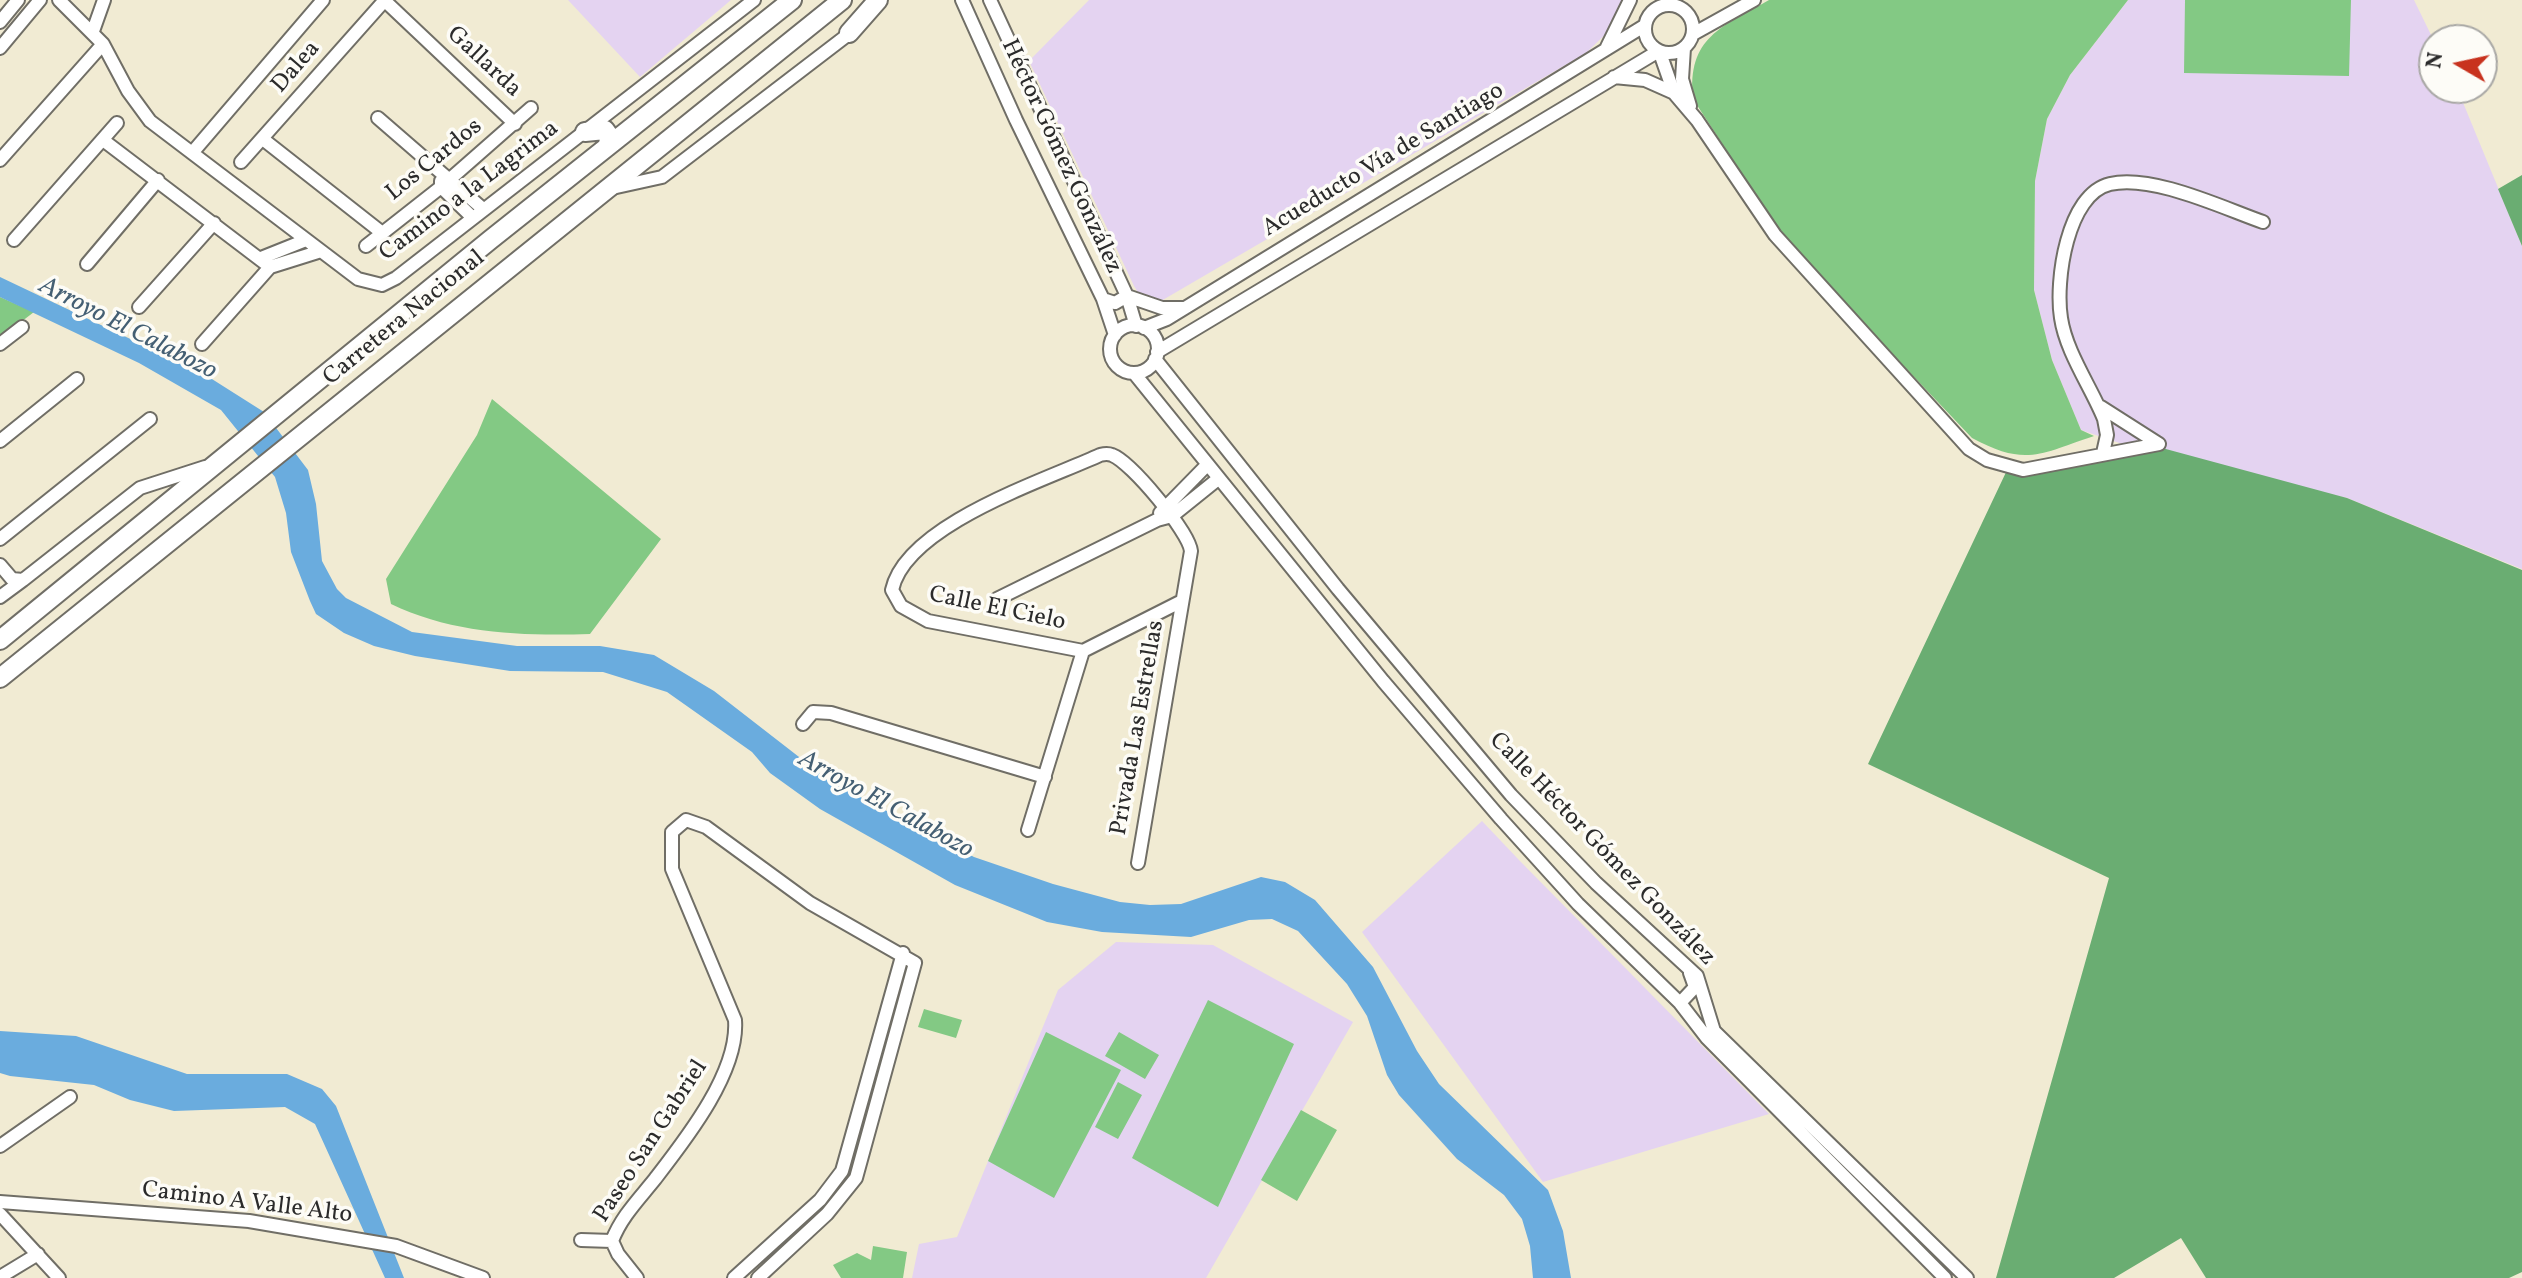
<!DOCTYPE html>
<html>
<head>
<meta charset="utf-8">
<style>
  body { margin:0 }
  #map { position:relative; width:2522px; height:1278px; overflow:hidden; background:#f1ebd3; font-family:Vollkorn,serif }
  canvas { display:block }
  .north { position:absolute; left:2418px; top:24px; width:80px; height:80px; box-sizing:border-box; background:#fdfcf7; border:2px solid #a9a8a5; border-radius:50%; rotate:279deg; font-size:22px; font-weight:700; line-height:32px; text-align:center; color:#2b2b2b }
  .north::after { content:''; display:block; margin:auto; width:28px; height:36px; background:#c8321e; clip-path:polygon(50% 0,100% 100%,50% 72%,0 100%) }
</style>
</head>
<body>
<div id="map">
<canvas width="2522" height="1278"></canvas>
<div class="north">N</div>
</div>
<script>
const context = document.querySelector('canvas').getContext('2d');
context.lineJoin = 'round';
function paint(path, color) { context.fillStyle = color; context.fill(path, 'evenodd'); }
function stroke(path, color, width, dash) { context.strokeStyle = color; context.lineWidth = width; context.lineCap = dash ? 'butt' : 'round'; context.setLineDash(dash || []); context.stroke(path); }
function write(font, color, halo, rows, align = 'center') {
  context.font = font + ' Vollkorn,serif'; context.lineWidth = 7; context.setLineDash([]); context.textBaseline = 'middle'; context.strokeStyle = halo; context.fillStyle = color; for (const [text, x, y, turn = 0] of rows) {
    context.save(); context.translate(x, y); context.rotate((+turn || 0) * Math.PI / 180); context.textAlign = isNaN(turn) ? turn : align; if (halo) context.strokeText(text, 0, 0); context.fillText(text, 0, 0); context.restore();
  }
}
const built = new Path2D(`
  M568,0H731L640,77Z
  M1089,0H1624L1612,28L1586,53L1161,301L1139,294L1134,286L1029,61Z
  M2128,0H2414L2434,41V88H2457L2522,246V569L2347,498L2149,453L2081,430L2052,360L2034,290L2035,181L2047,119L2070,75Z
  M1482,821L1519,860L1769,1114L1543,1182L1362,932Z
  M1116,942L1213,945L1353,1022L1206,1278H912L919,1244L957,1237L1058,990Z`);
const green = new Path2D(`
  M1769,0H2128L2070,75L2047,119L2035,181L2034,290L2052,360L2081,430L2094,436C2040,454 2026,467 1972,438L1787,243L1693,99C1687,37 1722,27 1769,0Z
  M2185,0H2351L2349,76L2184,73Z
  M0,297L34,312L0,338Z
  M492,399L661,539L590,634C523,636 453,634 391,604L386,579L477,435Z
  M1208,1000L1294,1044L1218,1207L1132,1158Z
  M924,1009L962,1020L956,1038L918,1027Z
  M1046,1032L1121,1070L1054,1198L988,1161Z
  M1119,1032L1159,1055L1145,1079L1105,1056Z
  M1118,1082L1142,1095L1118,1139L1095,1127Z
  M1301,1110L1337,1130L1297,1201L1261,1180Z
  M873,1246L907,1252L903,1278H841L833,1265L857,1253L871,1260Z`);
const forest = new Path2D(`
  M2522,175V246L2498,189Z
  M2151,445L2347,498L2522,570V1272L2509,1278H2206L2181,1238L2114,1278H1996L2109,878L1868,764L2008,468Z`);
const water = new Path2D(`
  M0,277L204,374L264,412L308,470L316,504L322,561L337,589L346,598L412,632L517,646H600L654,655L714,691L830,781L974,857L1053,884L1120,902L1150,905L1181,904L1261,877L1285,882L1315,900L1373,967L1417,1051L1439,1084L1548,1190L1563,1231L1571,1278H1533L1530,1246L1522,1219L1504,1195L1457,1159L1399,1095L1387,1075L1367,1016L1347,984L1298,931L1272,919L1249,920L1191,937L1102,932L1047,922L955,885L820,809L770,773L752,752L667,692L603,672L510,671L415,656L374,646L344,633L316,614L310,601L291,552L286,513L275,477L221,410L139,363L0,297Z
  M0,1031L76,1036L187,1074H287L322,1089L336,1106L404,1278H385L315,1124L285,1107L174,1111L130,1100L94,1085L10,1076L0,1073Z`);
const minor = new Path2D(`
  M59,0L103,44L128,91L150,121L358,279L382,285L396,278L754,0
  M962,0L1016,120L1103,299L1115,335
  M990,0L1127,296L1136,326
  M385,1L515,124
  M1645 29a24 24 0 1 1 48 0a24 24 0 1 1-48 0Z
  M0,22L18,0
  M93,31L104,0
  M1693,34L1754,0
  M1607,47L1630,0
  M0,48L40,0
  M1684,48L1682,79L1690,106
  M1660,53L1674,93L1697,120L1775,235L1969,449L1987,460L2023,470L2159,444
  M1614,77L1645,80L1672,92
  M378,118L483,209
  M103,140L270,267L202,344
  M264,140L381,232
  M192,153L323,0
  M0,160L103,44
  M241,162L385,0
  M441,181V187L472,217
  M612,188L662,177L854,30
  M14,240L117,123
  M366,246L441,187L531,108
  M261,258L306,240
  M87,264L158,180
  M270,267L321,251
  M1103,299L1115,303L1127,296L1162,308H1183
  M139,307L214,223
  M1110 349a24 24 0 1 1 48 0a24 24 0 1 1-48 0Z
  M1144,328L1167,319L1644,26
  M0,344L22,327
  M1157,352L1657,52
  M1155,359L1338,589L1511,795L1596,883L1697,976L1714,1031L1967,1278
  M1134,373L1383,681L1501,819L1578,904L1680,1003L1707,1038L1945,1278
  M2101,407L2159,444
  M0,441L77,379
  M2103,453L2107,435L2104,419C2091,387 2066,352 2061,318C2055,281 2067,194 2110,184C2152,174 2223,208 2263,222
  M1160,513L1207,465
  M0,539L150,419
  M0,565L12,579L23,580L140,488L205,467
  M0,597L23,580
  M997,599L1157,520L1172,516L1218,479
  M803,724L813,712L831,713L1045,777
  M1028,830L1083,651
  M1138,863L1191,551C1189,532 1131,462 1112,455C1107,453 1104,454 1100,455C1043,481 906,525 892,590L901,606L928,621L1083,651L1182,601
  M1680,1003L1695,987L1690,973
  M0,1146L70,1097
  M0,1202L249,1221L396,1246L483,1278
  M0,1214L59,1278
  M581,1240L612,1241
  M0,1277L38,1254
  M637,1278L618,1254L612,1241C621,1217 639,1199 655,1179C686,1139 739,1072 735,1020L672,869V832L686,820L706,827L810,903L915,963L856,1178L827,1214L758,1278
  M734,1278L820,1200L842,1171L903,953`);
const highway = new Path2D(`
  M849,33L878,0
  M585,132L605,130L610,137L607,147
  M0,640L490,240L792,0
  M0,678L842,0`);
const streetNames = [
  ["Gallarda",483,63,43],
  ["Dalea",297,68,-49],
  ["Héctor Gómez González",1060,157,65],
  ["Los Cardos",435,161,-39],
  ["Acueducto Vía de Santiago",1384,161,-31],
  ["Camino a la Lagrima",470,192,-37],
  ["Carretera Nacional",405,319,-39],
  ["Calle El Cielo",997,610,12],
  ["Privada Las Estrellas",1139,728,-80],
  ["Calle Héctor Gómez González",1601,850,46],
  ["Paseo San Gabriel",652,1142,-57],
  ["Camino A Valle Alto",247,1204,7]
];
const waterNames = [
  ["Arroyo El Calabozo",127,330,27],
  ["Arroyo El Calabozo",885,806,29]
];
paint(built, '#e4d3f1');
paint(green, '#83c984');
paint(forest, '#6aad72');
paint(water, '#6aacde');
stroke(minor, '#706e66', 16);
stroke(highway, '#706e66', 22);
stroke(minor, '#fff', 12);
stroke(highway, '#fff', 18);
write('24px', '#2b2b2b', '#fdfcf7', streetNames);
write('italic 26px', '#445f73', '#fdfcf7', waterNames);
</script>
</body>
</html>
